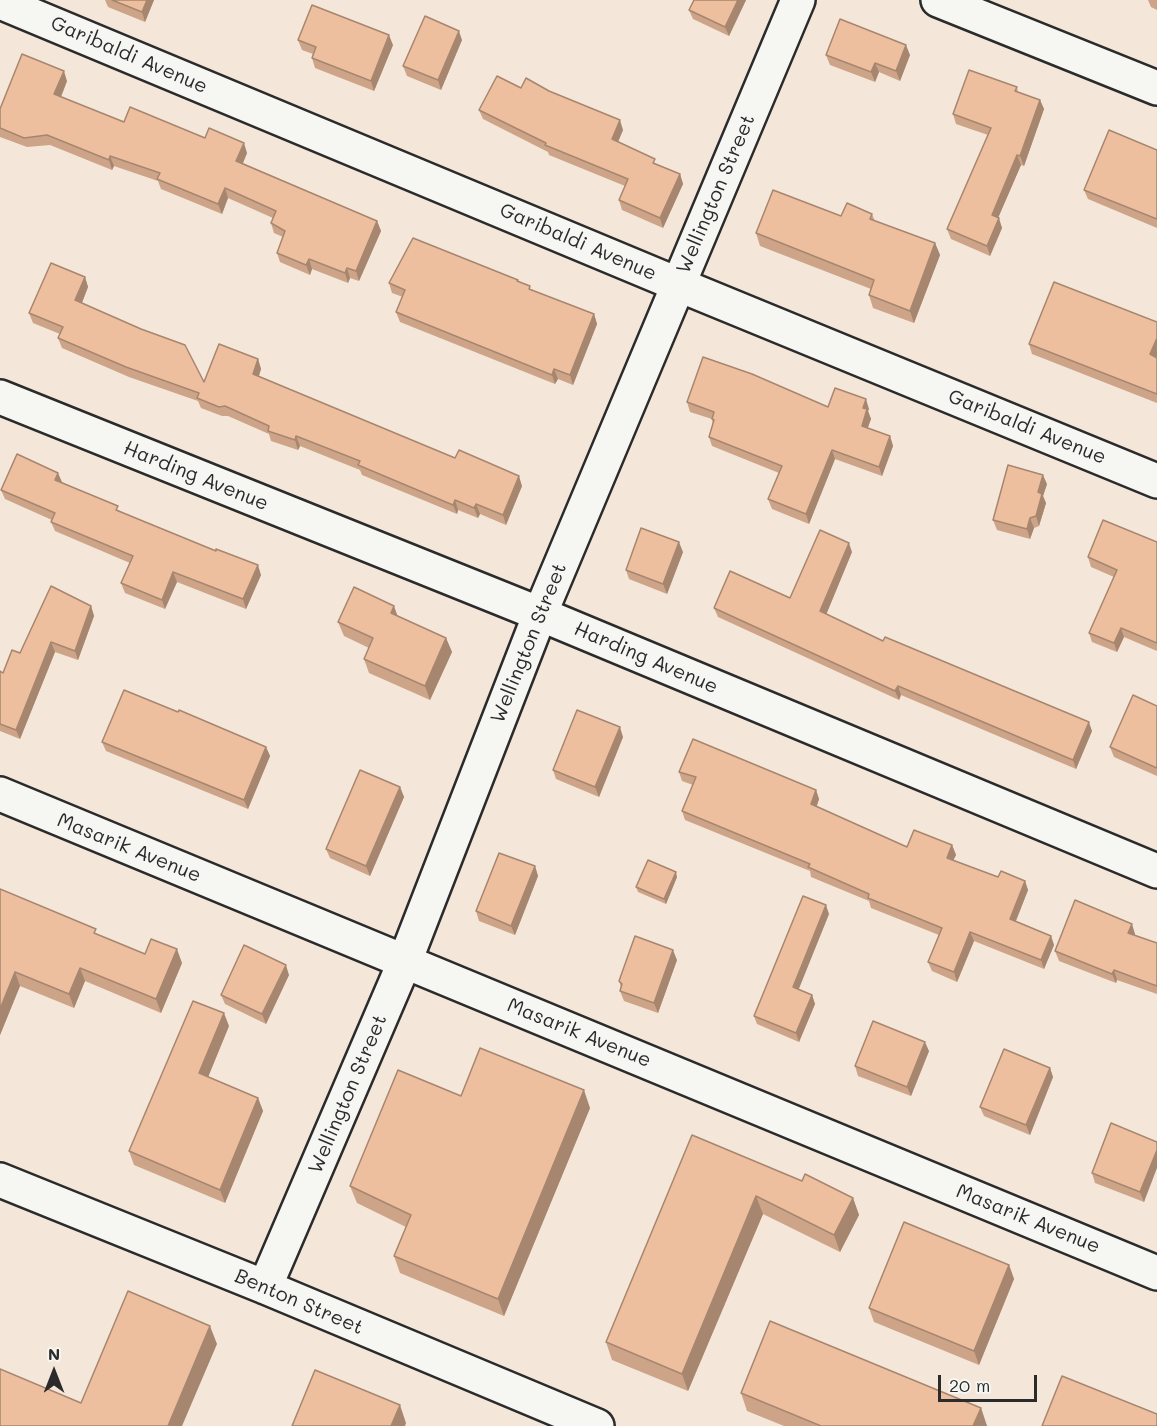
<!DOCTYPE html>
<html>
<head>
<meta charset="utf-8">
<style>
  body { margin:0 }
  #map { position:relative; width:1157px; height:1426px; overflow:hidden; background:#f4e6d9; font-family:Mali,sans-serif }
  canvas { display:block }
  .north { position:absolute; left:24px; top:1342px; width:60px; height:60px; -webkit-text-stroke:4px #f6f6f2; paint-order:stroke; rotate:0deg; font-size:16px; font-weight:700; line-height:24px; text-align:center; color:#2b2b2b }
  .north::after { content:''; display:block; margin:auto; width:21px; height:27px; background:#2b2b2b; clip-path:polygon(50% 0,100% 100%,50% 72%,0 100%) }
  .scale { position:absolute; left:938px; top:1375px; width:99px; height:27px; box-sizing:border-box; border:3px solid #2b2b2b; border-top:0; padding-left:8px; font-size:18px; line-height:21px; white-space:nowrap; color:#2b2b2b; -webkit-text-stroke:4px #f6f6f2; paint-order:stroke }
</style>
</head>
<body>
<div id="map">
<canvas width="1157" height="1426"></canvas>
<div class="north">N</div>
<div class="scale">20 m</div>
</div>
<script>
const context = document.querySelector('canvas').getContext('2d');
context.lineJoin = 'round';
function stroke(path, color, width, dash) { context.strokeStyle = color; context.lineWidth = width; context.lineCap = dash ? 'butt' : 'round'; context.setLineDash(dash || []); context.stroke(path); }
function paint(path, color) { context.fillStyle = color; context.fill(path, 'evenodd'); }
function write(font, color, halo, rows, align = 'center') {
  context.font = font + ' Mali,sans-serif'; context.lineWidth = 5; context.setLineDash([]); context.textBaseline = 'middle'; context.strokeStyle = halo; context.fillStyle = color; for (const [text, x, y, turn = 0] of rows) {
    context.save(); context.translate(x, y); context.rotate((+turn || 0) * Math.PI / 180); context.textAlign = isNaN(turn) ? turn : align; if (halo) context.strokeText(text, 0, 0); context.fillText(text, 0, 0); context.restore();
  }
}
const street = new Path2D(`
  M938,0L1157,88
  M0,2L677,284L1157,481
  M0,397L540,614L1157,871
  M0,794L1157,1273
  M0,1180L265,1287L597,1426
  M265,1287L405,961L540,614L798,0`);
const wall = new Path2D(`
  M105,0H154L145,22L108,7Z
  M694,0H746L729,36L693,19L689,10Z
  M1148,0H1157V10L1151,7Z
  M298,40L393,45L374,91L315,68L312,58L313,54L302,50Z
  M462,40L441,90L407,76L403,66Z
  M826,55H910L900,81L879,72L875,82L830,65Z
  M67,81L61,97L124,122L205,138L247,153L243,163L377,221L381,231L359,281L350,278L348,283L312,269L310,275L280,262L277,253L283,237L274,233L271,223L273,218L228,198L222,214L161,189L158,181L114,166L112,170L50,145L27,147L0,137V109Z
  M1017,87L1018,92L1040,100L1044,109L1024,166L1021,165L998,218L1002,228L990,256L951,239L947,229L988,135L956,124L953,114Z
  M521,88L623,130L618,142L657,164L680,174L683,184L663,228L622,210L619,200L625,186L549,155L548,152L483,119L479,110Z
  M1157,150V228L1088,199L1084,190Z
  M872,214L875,221L935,243L940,255L914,323L873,308L869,295L871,289L760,246L756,233L841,216Z
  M85,277L88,287L82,303L204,382L258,359L261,369L259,376L522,486L506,525L480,514L478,518L458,510L457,514L362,475L360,470L300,446L298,450L271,441L269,434L228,416H222L201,408L198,401L129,377L62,348L58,338L60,334L33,323L29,313Z
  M518,280V282L532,290L594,314L597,324L573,385L558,379L555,384L400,322L396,312L403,297L392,293L389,283Z
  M1029,344L1157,357V403L1032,354Z
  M687,402L869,409L868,411L871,419L867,428L890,436L893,446L882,476L835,459L809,524L772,509L768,499L779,473L712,446L709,437L713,424L712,419L690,412Z
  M62,482L120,511L261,575L246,609L177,582L165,609L125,593L121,583L130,563L55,531L51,522L52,520L5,499L1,490Z
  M1047,484L1043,496L1046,503L1039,526L1034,528L1030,539L997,530L993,520Z
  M1157,542V651L1124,637L1117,652L1092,642L1089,633L1114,577L1091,567L1088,557Z
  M683,552L667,594L629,579L626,570Z
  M852,552L826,614L883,641L1092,731L1076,769L901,695L899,700L718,617L714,608L790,598Z
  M91,606L94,616L78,660L55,652L20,739L0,731V671L3,673L20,653Z
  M398,616L446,638L452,652L430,700L369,673L364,659L369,648L344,636L338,622Z
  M1157,706V776L1114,757L1110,747Z
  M178,712L266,747L270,756L248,809L106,751L102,742Z
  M623,737L599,797L556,779L553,770Z
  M679,772L816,790L819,799L817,806L907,847L952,845L956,855L953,860L998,877L1025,881L1028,890L1016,921L1051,936L1054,945L1044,969L974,941L957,982L932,971L928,962L939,935L871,908L869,901L811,877L810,871L685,820L682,811L693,785L682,781Z
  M400,787L404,797L370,876L330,858L326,849Z
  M535,866L538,876L515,935L479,921L476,911Z
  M677,877L666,904L638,892L636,887Z
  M0,889L98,935L145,954L182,963L161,1013L85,981L74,1008L20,986L0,1035Z
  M829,914L798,990L812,995L815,1004L799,1042L757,1024L754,1016Z
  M1135,934V935L1157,943V994L1117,980L1116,983L1059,961L1055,951Z
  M677,960L658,1013L624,1001L620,991L621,987L619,981Z
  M289,975L266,1024L225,1004L221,995Z
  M229,1026L208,1077L258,1098L263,1111L225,1203L134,1165L129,1151Z
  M929,1051L911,1096L858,1076L855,1066Z
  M1050,1068L1053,1077L1030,1135L984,1116L980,1107Z
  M461,1096L590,1108L504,1316L400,1273L394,1256L406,1227L357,1203L350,1186Z
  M692,1135L802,1181L853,1198L859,1215L840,1252L763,1214L688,1391L612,1360L606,1342Z
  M1157,1142L1144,1202L1095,1183L1092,1173Z
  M1009,1265L1014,1279L979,1365L874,1322L869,1308Z
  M741,1393L981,1408L987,1426H784L747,1411Z`);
const shadedWall = new Path2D(`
  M147,0H154L145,22L142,12Z
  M738,0H746L729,36L725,27Z
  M459,31L462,40L441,90L438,80Z
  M389,35L393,45L374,91L371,81Z
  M906,45L910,55L900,81L896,71Z
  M875,63L879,72L875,82L871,72Z
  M64,71L67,81L58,104L54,94Z
  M1040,100L1044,109L1024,166L1020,156Z
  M620,120L623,130L615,149L612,139Z
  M244,143L247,153L240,170L236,161Z
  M1017,155L1021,165L995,225L992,215Z
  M110,156L114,166L112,170L109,160Z
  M680,174L683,184L663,228L660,218Z
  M225,188L228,198L222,214L218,204Z
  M999,218L1002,228L990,256L987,246Z
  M377,221L381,231L359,281L356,271Z
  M935,243L940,255L914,323L910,311Z
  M309,259L312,269L310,275L306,265Z
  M347,268L350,278L348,283L345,273Z
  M85,277L88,287L79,310L75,300Z
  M594,314L597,324L573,385L570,375Z
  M1157,338V356L1154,364L1150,354Z
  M258,359L261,369L256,384L253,374Z
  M554,369L558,379L555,384L552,375Z
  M866,399L869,409L868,411L871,419L865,436L862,426L863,408Z
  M296,436L300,446L298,450L295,440Z
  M890,436L893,446L882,476L879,467Z
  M832,450L835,459L809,524L806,514Z
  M58,473L62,482L58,490L55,480Z
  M1043,475L1047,484L1043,496L1046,503L1039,526L1036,516L1038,492Z
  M519,476L522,486L506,525L503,515Z
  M455,500L458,510L457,514L453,505Z
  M476,504L480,514L478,518L474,508Z
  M1030,518L1034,528L1030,539L1027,529Z
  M679,542L683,552L667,594L663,584Z
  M849,543L852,552L824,620L820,611Z
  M258,565L261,575L246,609L243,599Z
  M173,572L177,582L165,609L162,600Z
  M91,606L94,616L78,660L75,651Z
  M394,606L399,620L391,613Z
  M1121,628L1124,637L1117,652L1114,643Z
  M446,638L452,652L430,700L425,686Z
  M51,642L55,652L20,739L16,730Z
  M898,686L901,695L899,700L895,691Z
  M1089,722L1092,731L1076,769L1073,760Z
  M620,727L623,737L599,797L595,787Z
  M266,747L270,756L248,809L244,800Z
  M400,787L404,797L370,876L366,866Z
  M816,790L819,799L814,813L811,804Z
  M952,845L956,855L950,867L947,858Z
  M535,866L538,876L515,935L511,926Z
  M676,872L677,877L666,904L664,899Z
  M1025,881L1028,890L1013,928L1010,919Z
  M826,905L829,914L796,996L793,987Z
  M1132,924L1135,934L1132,943L1128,933Z
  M970,932L974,941L957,982L954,972Z
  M1051,936L1054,945L1044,969L1041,960Z
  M177,949L182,963L161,1013L156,999Z
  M673,950L677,960L658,1013L654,1003Z
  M286,965L289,975L266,1024L262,1014Z
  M80,968L85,981L74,1008L69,994Z
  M1114,970L1117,980L1116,983L1112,974Z
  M15,972L20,986L0,1035V1009Z
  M812,995L815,1004L799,1042L796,1033Z
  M224,1013L229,1026L204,1087L199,1073Z
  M925,1042L929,1051L911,1096L907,1087Z
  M1050,1068L1053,1077L1030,1135L1026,1125Z
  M584,1090L590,1108L504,1316L498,1299Z
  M258,1098L263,1111L225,1203L220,1190Z
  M1157,1150V1168L1144,1202L1140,1192Z
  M756,1196L763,1214L688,1391L682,1374Z
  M853,1198L859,1215L840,1252L834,1235Z
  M1009,1265L1014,1279L979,1365L974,1351Z
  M210,1326L217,1344L182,1426H168Z
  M400,1405L406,1423L405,1426H391Z
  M981,1408L987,1426H973Z`);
const building = new Path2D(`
  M112,0H147L142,12Z
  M694,0H738L725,27L689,10Z
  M312,5L389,35L371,81L312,58L316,47L298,40Z
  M425,16L459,31L438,80L403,66Z
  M840,19L906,45L896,71L875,63L871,72L826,55Z
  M22,54L64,71L54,94L124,122L130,107L205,138L209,128L244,143L236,161L377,221L356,271L347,268L345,273L309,259L306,265L277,253L285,231L271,223L276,211L225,188L218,204L157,179L160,173L110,156L109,160L47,135L24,138L0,128V109Z
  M969,70L1017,87L1015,91L1040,100L1020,156L1017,155L992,215L999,218L987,246L947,229L991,128L953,114Z
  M497,76L521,88L526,78L549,91L620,120L612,139L655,159L653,163L680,174L660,218L619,200L628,179L545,145L546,143L479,110Z
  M1109,130L1157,150V219L1084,190Z
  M773,190L841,216L847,203L872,214L870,219L935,243L910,311L869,295L874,280L756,233Z
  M413,238L518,280L517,281L530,286L529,289L594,314L570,375L554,369L552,375L396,312L405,290L389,283Z
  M51,263L85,277L75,300L141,329L185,345L204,382L219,344L258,359L253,374L455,458L459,450L519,476L503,515L476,504L474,508L455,500L453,505L358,465L360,461L296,436L295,440L268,431L269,426L225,406L219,407L197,398L199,393L126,367L58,338L63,327L29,313Z
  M1054,282L1157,322V338L1150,354L1157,358V394L1029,344Z
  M703,357L752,374L828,407L835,388L866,399L863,408L867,409L862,426L890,436L879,467L832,450L806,514L768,499L782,466L709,437L714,420L712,419L714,412L687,402Z
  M17,454L58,473L55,480L118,506L116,510L216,551V549L258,565L243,599L173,572L162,600L121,583L133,556L51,522L55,513L1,490Z
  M1008,465L1043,475L1038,492L1042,494L1036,516L1030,518L1027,529L993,520Z
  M1103,520L1157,542V643L1121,628L1114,643L1089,633L1117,570L1088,557Z
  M641,528L679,542L663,584L626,570Z
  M820,530L849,543L820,611L883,641L885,637L1089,722L1073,760L898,686L895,691L714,608L730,571L790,598Z
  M51,586L91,606L75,651L51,642L16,730L0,724V671L3,673L12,650L20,653Z
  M354,587L394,606L391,613L446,638L425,686L364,659L373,638L338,622Z
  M124,690L178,712L179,710L266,747L244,800L102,742Z
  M1133,695L1157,706V768L1110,747Z
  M577,710L620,727L595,787L553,770Z
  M693,739L816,790L811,804L907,847L914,830L952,845L947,858L998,877L1001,871L1025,881L1010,919L1051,936L1041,960L970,932L954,972L928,962L942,928L868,898L869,894L808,867L810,864L682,811L696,777L679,772Z
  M360,770L400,787L366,866L326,849Z
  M499,853L535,866L511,926L476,911Z
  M648,860L676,872L664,899L636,887Z
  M0,889L96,929L94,933L145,954L151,939L177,949L156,999L80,968L69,994L15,972L0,1009Z
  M803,896L826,905L793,987L812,995L796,1033L754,1016Z
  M1075,900L1132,924L1128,933L1157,943V986L1114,970L1112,974L1055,951Z
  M635,936L673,950L654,1003L620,991L622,984L619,981Z
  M244,945L286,965L262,1014L221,995Z
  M193,1001L224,1013L199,1073L258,1098L220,1190L129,1151Z
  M873,1021L925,1042L907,1087L855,1066Z
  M480,1048L584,1090L498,1299L394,1256L411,1215L350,1186L398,1070L461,1096Z
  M1004,1049L1050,1068L1026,1125L980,1107Z
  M1111,1123L1157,1142V1150L1140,1192L1092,1173Z
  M692,1135L802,1181L805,1174L853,1198L834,1235L756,1196L682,1374L606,1342Z
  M904,1222L1009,1265L974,1351L869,1308Z
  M128,1291L210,1326L168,1426H0V1369L81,1403Z
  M770,1321L981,1408L973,1426H821L741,1393Z
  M315,1370L400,1405L391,1426H292Z
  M1062,1376L1157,1414V1426H1042Z`);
const streetNames = [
  ["Garibaldi Avenue",129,55,23],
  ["Wellington Street",716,194,-67],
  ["Garibaldi Avenue",578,242,23],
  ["Garibaldi Avenue",1027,427,22],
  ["Harding Avenue",196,476,22],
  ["Wellington Street",529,643,-68],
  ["Harding Avenue",646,658,23],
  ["Masarik Avenue",129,848,22],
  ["Masarik Avenue",579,1033,22],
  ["Wellington Street",348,1094,-67],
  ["Masarik Avenue",1028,1219,22],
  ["Benton Street",299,1302,23]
];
stroke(street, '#2b2b2b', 38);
stroke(street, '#f6f6f2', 33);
paint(wall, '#cda488');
paint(shadedWall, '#a7866f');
paint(building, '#eebf9e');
stroke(building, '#a7866f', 1.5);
write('20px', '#2b2b2b', '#f6f6f2', streetNames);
</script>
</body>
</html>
